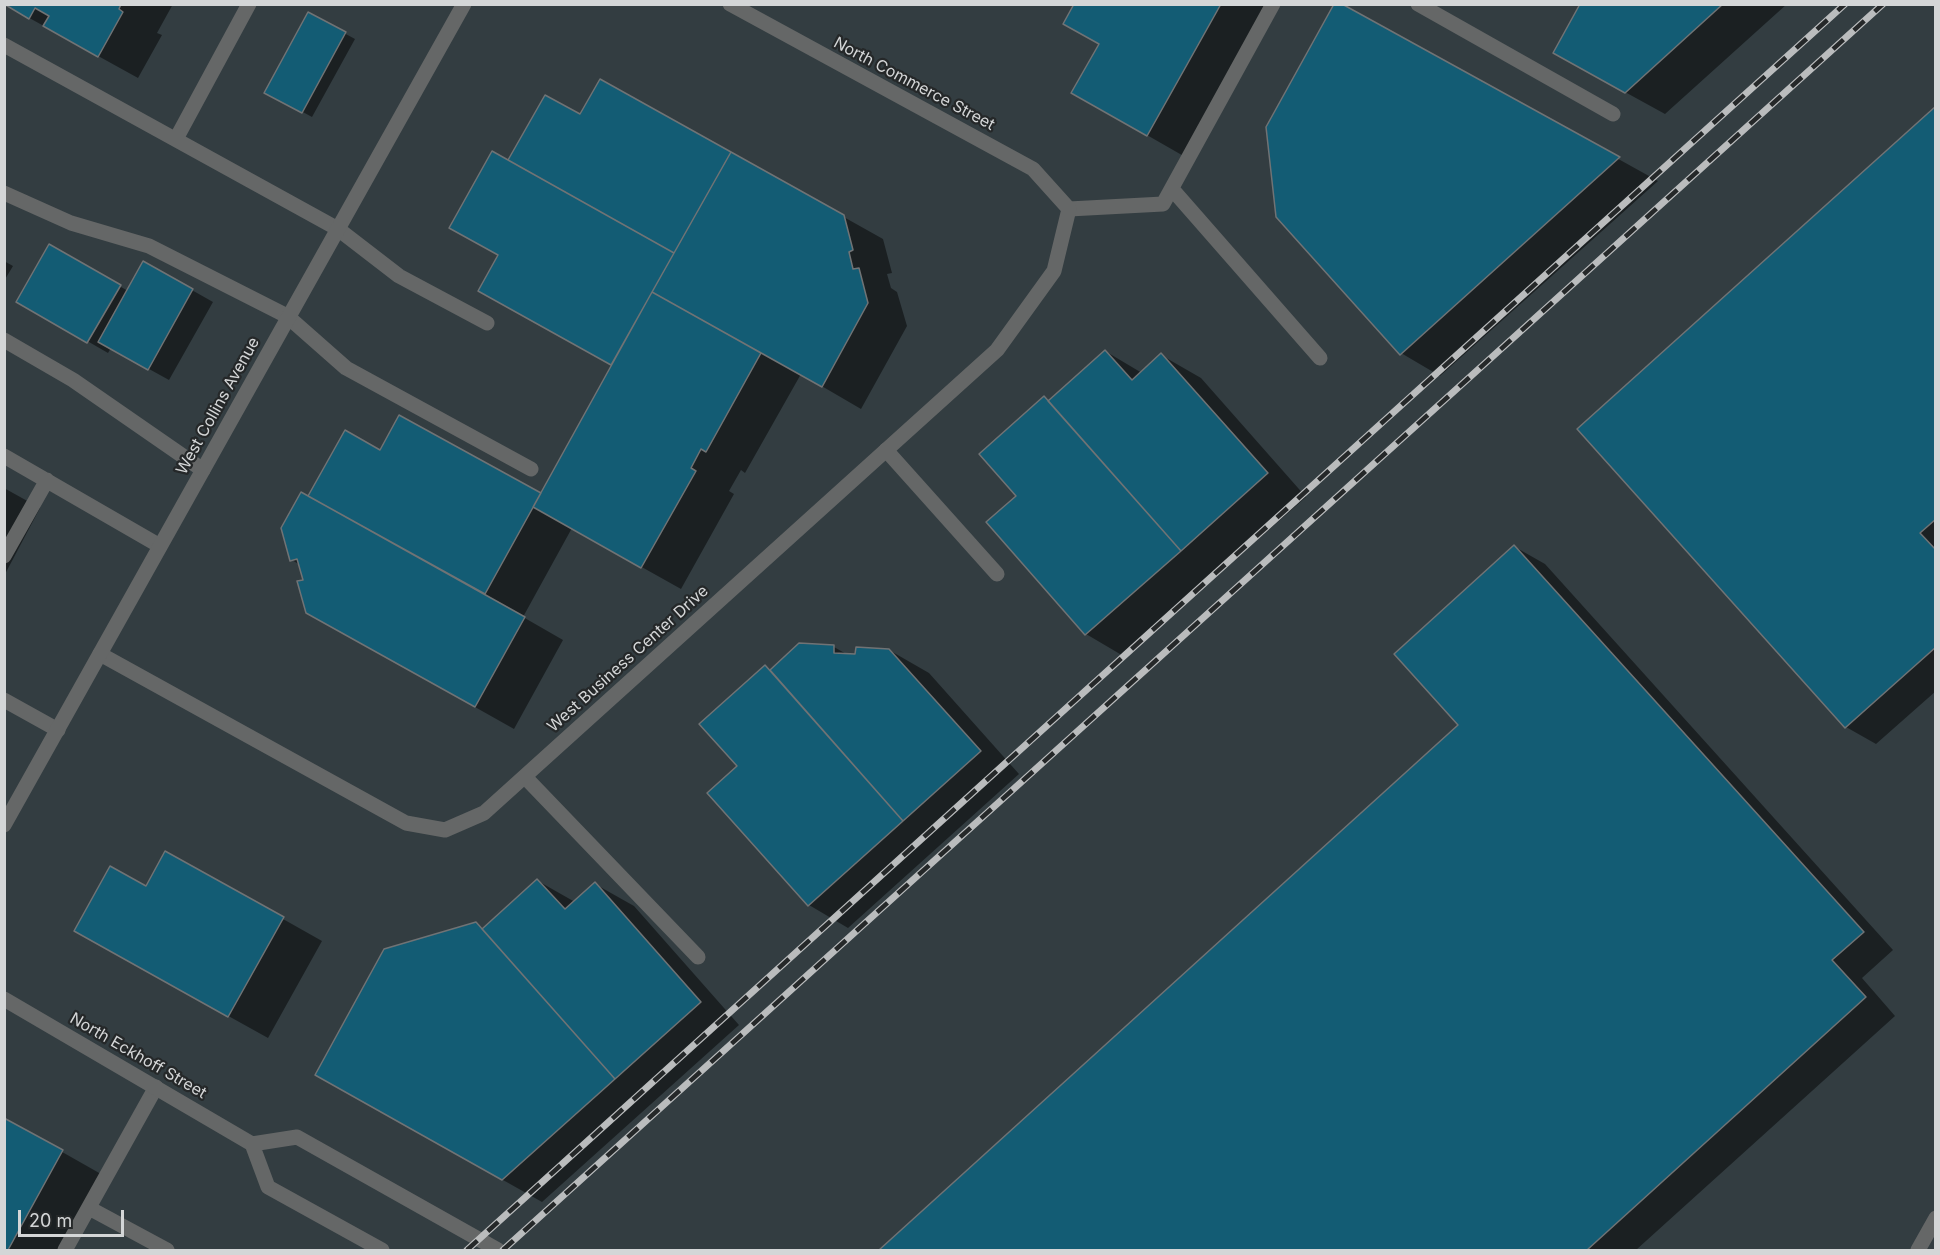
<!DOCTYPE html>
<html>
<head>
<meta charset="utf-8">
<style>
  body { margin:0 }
  #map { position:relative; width:1940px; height:1255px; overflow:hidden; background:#2f3233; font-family:Inter,sans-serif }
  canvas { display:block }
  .frame { position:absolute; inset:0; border:6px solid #d4d6d7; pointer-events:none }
  .scale { position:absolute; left:18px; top:1210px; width:106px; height:27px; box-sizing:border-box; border:3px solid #d4d6d7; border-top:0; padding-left:8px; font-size:18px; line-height:21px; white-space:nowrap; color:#d4d6d7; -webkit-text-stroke:4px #252829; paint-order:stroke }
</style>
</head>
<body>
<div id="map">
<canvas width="1940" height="1255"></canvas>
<div class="frame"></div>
<div class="scale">20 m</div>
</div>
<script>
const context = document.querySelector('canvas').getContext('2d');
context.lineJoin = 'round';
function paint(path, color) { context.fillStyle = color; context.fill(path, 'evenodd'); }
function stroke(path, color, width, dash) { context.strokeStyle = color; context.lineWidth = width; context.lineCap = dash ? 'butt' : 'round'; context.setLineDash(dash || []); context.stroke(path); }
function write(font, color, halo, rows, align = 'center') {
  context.font = font + ' Inter,sans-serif'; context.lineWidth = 4.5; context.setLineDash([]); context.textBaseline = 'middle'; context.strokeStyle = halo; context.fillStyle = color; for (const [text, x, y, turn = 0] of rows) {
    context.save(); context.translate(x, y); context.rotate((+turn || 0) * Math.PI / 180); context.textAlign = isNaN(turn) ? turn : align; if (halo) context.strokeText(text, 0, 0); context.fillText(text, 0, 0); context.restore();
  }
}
const built = new Path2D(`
  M5,5H1935V1250H5Z`);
const shadow = new Path2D(`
  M4,4H173L157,33L162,35L138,78Z
  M1076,4H1273L1187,158L1112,115L1100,44Z
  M1339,4L1658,181L1440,376L1401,353Z
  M1582,4H1787L1665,114L1594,75Z
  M309,14L355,39L312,117L266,92Z
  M601,81L883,239L892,273L887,274L891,288L897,292L907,326L861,409L801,374L745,473L741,470L729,491L734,494L681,589L572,528L523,617L563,640L514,729L347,635L305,581L300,565L292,560L309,498L381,452L541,495L613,365L519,313L500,255L509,163L581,116Z
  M1936,108V691L1876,744L1846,727Z
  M50,246L128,291L144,263L213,302L169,380L111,348L108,353L18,301Z
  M4,261L13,266L4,281Z
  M1105,351L1142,373L1161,355L1201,378L1306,497L1125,657L1086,634L988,523L1018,496L1044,398L1050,401Z
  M4,488L40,508L4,576Z
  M1515,547L1545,564L1893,950L1862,978L1895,1016L1636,1250H881L1460,725Z
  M834,647L848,655L889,650L929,673L1019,774L848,928L809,905L709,793L739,766L765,667L772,671Z
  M166,853L322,941L268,1038L115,953Z
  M538,881L575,902L595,884L634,906L739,1025L542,1202L356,1097L475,924L484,929Z
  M4,1119L101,1174L59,1250H4Z`);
const building = new Path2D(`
  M4,4H121L119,9L123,12L98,57L43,26L49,16L35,8L29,19Z
  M1074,4H1221L1147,136L1071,93L1099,44L1063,24Z
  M1334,4H1342L1620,157L1400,355L1276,217L1266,127Z
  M1580,4H1723L1625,93L1553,53Z
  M308,12L346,32L302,113L264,93Z
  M600,79L731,152L674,253L508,160L545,95L580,114Z
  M1936,106V519L1920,533L1936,550V647L1845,728L1577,429Z
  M492,151L674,253L611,365L478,291L498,255L449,228Z
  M731,152L844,215L853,250L849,252L853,269L859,268L868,303L822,387L652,292Z
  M49,244L121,285L87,343L16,302Z
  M143,261L193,289L148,370L98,342Z
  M652,292L761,353L706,452L701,449L691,468L696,471L641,568L533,507Z
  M1105,350L1132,380L1161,353L1268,473L1181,551L1048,401Z
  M1044,396L1181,551L1085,635L986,522L1016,496L979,454Z
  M399,415L541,493L485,594L308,496L345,430L380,450Z
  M301,492L525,617L475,707L306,613L297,581L303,580L297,559L290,561L281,528Z
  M1514,545L1864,932L1832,960L1866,997L1587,1250H879L1458,725L1394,654Z
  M799,643L834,645V653L855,654L856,647L889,649L981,751L903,821L770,670Z
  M765,665L903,821L808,906L707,793L737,766L699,724Z
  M165,851L284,917L228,1017L74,931L110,866L146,886Z
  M537,879L565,909L595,882L701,1002L615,1079L482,929Z
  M476,922L615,1079L502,1180L315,1075L384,949Z
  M4,1118L63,1150L8,1250H4Z`);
const service = new Path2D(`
  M1418,4L1613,114
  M4,45L338,229L399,276L487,323
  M176,139L249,4
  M1172,189L1320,358
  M4,193L71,223L149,246L287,316L346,368L531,469
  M1069,209L1163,204L1273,4
  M4,340L73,380L203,470
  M886,450L997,574
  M4,456L160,546
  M4,556L47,480
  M4,700L58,730
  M525,777L698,957
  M89,1208L167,1250
  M65,1250L156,1087
  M1918,1250L1936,1218`);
const minor = new Path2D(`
  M100,654L406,823L445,830L484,813L997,350L1054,271L1069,209L1033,169L730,4`);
const tertiary = new Path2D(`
  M4,825L464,4
  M4,999L252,1144L297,1137L498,1250
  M252,1144L268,1187L382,1250`);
const rail = new Path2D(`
  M467,1250L1845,4
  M503,1250L1883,4`);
const streetNames = [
  ["North Commerce Street",914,84,28],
  ["West Collins Avenue",218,406,-61],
  ["West Business Center Drive",628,659,-42],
  ["North Eckhoff Street",138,1056,30]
];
paint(built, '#333d41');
paint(shadow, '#0007');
paint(building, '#135c74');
stroke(building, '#707375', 1.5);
stroke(service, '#656767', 15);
stroke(minor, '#656767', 15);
stroke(tertiary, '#656767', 15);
stroke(rail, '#babcbd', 7);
stroke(rail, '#252829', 4.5, [14]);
write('16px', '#d4d6d7', '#252829', streetNames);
</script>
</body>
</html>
